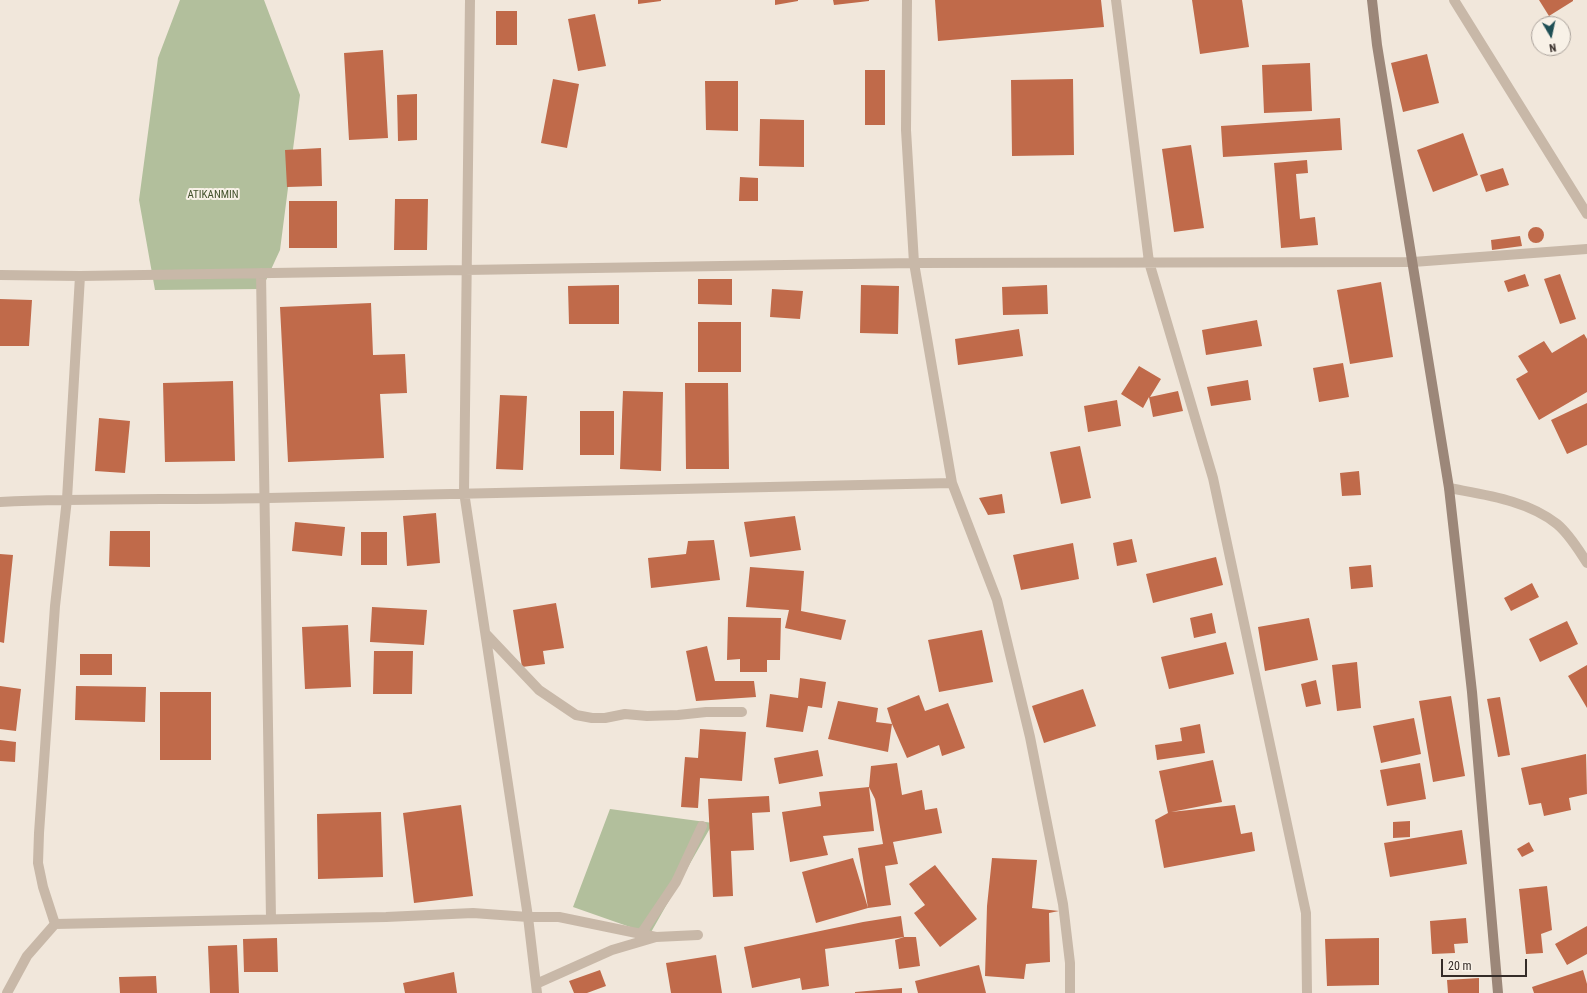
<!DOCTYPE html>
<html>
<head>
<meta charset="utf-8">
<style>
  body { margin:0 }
  #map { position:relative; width:1587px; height:993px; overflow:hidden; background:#f1e7db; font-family:"Roboto Condensed",sans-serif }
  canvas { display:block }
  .north { position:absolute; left:1531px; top:16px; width:40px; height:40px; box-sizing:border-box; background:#f8f1e7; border:1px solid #aaa29b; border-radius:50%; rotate:171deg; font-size:11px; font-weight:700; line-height:16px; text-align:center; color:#352c28 }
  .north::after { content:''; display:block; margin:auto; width:14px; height:18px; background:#1f4f55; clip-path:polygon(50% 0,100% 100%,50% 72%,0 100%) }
  .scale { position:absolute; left:1441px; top:959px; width:86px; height:18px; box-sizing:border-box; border:2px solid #352c28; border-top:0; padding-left:5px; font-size:12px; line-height:14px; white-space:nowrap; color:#352c28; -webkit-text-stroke:3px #f8f1e7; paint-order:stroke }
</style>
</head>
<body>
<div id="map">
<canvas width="1587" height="993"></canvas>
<div class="north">N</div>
<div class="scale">20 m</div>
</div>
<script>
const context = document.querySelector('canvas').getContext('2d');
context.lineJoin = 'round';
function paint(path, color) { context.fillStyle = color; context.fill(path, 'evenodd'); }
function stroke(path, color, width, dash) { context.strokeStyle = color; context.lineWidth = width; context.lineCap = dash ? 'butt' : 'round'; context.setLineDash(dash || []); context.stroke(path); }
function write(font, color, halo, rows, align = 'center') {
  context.font = font + ' "Roboto Condensed",sans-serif'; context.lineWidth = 4; context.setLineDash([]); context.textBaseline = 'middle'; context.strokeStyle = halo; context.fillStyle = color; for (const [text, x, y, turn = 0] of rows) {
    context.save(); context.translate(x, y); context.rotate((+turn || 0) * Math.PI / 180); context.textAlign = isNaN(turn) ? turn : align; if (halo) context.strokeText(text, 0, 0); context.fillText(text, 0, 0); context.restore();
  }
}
const green = new Path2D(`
  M180,0H264L300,95L280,250L262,289L155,290L139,200L158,58Z
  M610,809L713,823L650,934L573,907Z`);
const building = new Path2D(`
  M638,0H661V1L638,4Z
  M775,0H798V1L775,5Z
  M833,0H869V1L834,5Z
  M935,0H1101L1104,27L938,41Z
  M1192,0H1242L1249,47L1200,54Z
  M1539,0H1573V1L1549,16Z
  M496,11H517V45H496Z
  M595,14L606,66L578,71L568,19Z
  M383,50L388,138L349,140L344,53Z
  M1427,54L1439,103L1403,112L1391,63Z
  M1310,63L1312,111L1264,113L1262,65Z
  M865,70H885V125H865Z
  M553,79L579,84L567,148L541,143Z
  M1073,79L1074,155L1012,156L1011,80Z
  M705,81H738V131L706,130Z
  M417,94V140L398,141L397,95Z
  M1340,118L1342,150L1223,157L1221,126Z
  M760,119L804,120V167L759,166Z
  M1463,133L1478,175L1433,192L1417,150Z
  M1191,145L1204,228L1174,232L1162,149Z
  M321,148L322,186L287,187L285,150Z
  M1307,160L1308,173L1296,174L1300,219L1315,217L1318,245L1281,248L1274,163Z
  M1503,168L1509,185L1486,192L1480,175Z
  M740,177L758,178V201H739Z
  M395,199H428L427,250H394Z
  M289,201H337V248H289Z
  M1528 235a8 8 0 1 1 16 0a8 8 0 1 1-16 0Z
  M1520,236L1522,246L1492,250L1491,240Z
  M1525,274L1529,286L1508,292L1504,281Z
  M1560,274L1576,319L1560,324L1544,279Z
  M698,279H732V305L698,304Z
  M1381,282L1393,357L1350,364L1337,290Z
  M619,285V324H569L568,286Z
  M861,285L899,286L898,334L860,333Z
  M1047,285L1048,314L1003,315L1002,287Z
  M772,289L803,291L800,319L770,317Z
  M0,299L32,300L29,346H0Z
  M371,303L373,355L405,354L407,393L380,394L384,458L288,462L280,307Z
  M1257,320L1262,346L1206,355L1202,330Z
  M698,322H741V372H698Z
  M1019,329L1023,356L958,365L955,339Z
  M1584,334L1587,339V392L1539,420L1516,379L1528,372L1518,356L1544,341L1552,353Z
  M1343,363L1349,397L1319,402L1313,368Z
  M1139,366L1161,379L1150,397L1178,391L1183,411L1153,417L1149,397L1143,408L1121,394Z
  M1248,380L1251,400L1211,406L1207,387Z
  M233,381L235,461L165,462L163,383Z
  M685,383H728L729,469H686Z
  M623,391L663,392L661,471L620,469Z
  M500,395L527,396L523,470L496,469Z
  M1117,400L1121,426L1088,432L1084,406Z
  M1587,403V445L1567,454L1551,420Z
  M580,411H614V455H580Z
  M99,418L130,421L125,473L95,471Z
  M1080,446L1091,498L1061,504L1050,452Z
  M1359,471L1361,495L1342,496L1340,473Z
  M1002,494L1005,513L988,515L979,498Z
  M436,513L440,563L407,566L403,516Z
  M795,516L801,550L750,557L744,522Z
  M295,522L345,527L342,556L292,551Z
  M110,531H150V567L109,566Z
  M361,532H387V565H361Z
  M1132,539L1137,562L1117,566L1113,543Z
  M714,540L720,580L651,588L648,558L686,554L688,541Z
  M1073,543L1079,579L1021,590L1013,555Z
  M0,554L13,555L4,643L0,642Z
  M1216,557L1223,585L1153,603L1146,574Z
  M1371,565L1373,587L1351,589L1349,567Z
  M750,567L804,571L801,611L846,620L841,640L785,628L789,610L746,607Z
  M1532,583L1539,597L1511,611L1504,598Z
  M556,603L564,648L543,651L545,664L522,667L513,610Z
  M372,607L427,610L424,645L370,642Z
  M1212,613L1216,633L1194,638L1190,618Z
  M728,617L781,618L780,660H767V672H740V659L727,660Z
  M1309,618L1318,660L1265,671L1258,627Z
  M1567,621L1578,644L1540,662L1529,639Z
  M348,625L351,687L305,689L302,627Z
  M982,630L993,682L939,692L928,640Z
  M1226,642L1234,674L1169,689L1161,657Z
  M707,646L715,681H754L756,697L696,701L686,651Z
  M374,651H413L412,694H373Z
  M80,654H112V675H80Z
  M1357,662L1361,708L1337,711L1332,665Z
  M1587,665V708L1568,676Z
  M800,678L826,682L822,708L808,706L803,732L766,727L770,694L798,698Z
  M1316,680L1321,704L1306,707L1301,684Z
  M0,686L21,689L16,731L0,729Z
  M76,686L146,687L145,722L75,720Z
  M1083,689L1096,726L1044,743L1032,706Z
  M160,692H211V760H160Z
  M919,695L925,711L948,703L965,748L942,756L939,745L907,758L892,724L888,752L828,739L838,701L878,708L876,722L892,724L887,708Z
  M1451,696L1465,776L1433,782L1419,701Z
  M1500,697L1510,755L1498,757L1487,699Z
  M1414,718L1421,754L1381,763L1373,726Z
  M1200,724L1205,753L1157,760L1155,745L1182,741L1180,728Z
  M700,729L746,732L742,781L700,778L698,808L681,807L685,757L698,758Z
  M0,740L16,742L15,762L0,761Z
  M818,750L823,776L779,784L774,758Z
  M1586,754L1587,794L1569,798L1571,810L1544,816L1541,803L1529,805L1521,768Z
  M1213,760L1222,802L1171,812L1235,805L1241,834L1252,832L1255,851L1164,868L1155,820L1168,813L1159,771Z
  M897,763L902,795L922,790L925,810L937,808L942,833L893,842L898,864L885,866L891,905L868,908L816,923L802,872L853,858L868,908L858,848L883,844L875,799L869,787L871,766Z
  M1420,763L1426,799L1387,806L1380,770Z
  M869,787L874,831L823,836L828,855L790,862L782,812L821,806L819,792Z
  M769,796L770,812L752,813L754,850L731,851L733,896L713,897L708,799Z
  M461,805L473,896L414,903L403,813Z
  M381,812L383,877L318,879L317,814Z
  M1410,821V837L1393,838V822Z
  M1462,830L1467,864L1390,877L1384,843Z
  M1529,842L1534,851L1522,857L1517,849Z
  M992,858L1037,860L1032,908L1059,911L1049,913L1050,962L1026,964L1024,979L985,976L987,906Z
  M935,865L977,919L940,947L914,913L925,905L909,884Z
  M1547,886L1552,930L1541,934L1543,953L1526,954L1519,889Z
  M901,916L904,937L825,949L829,986L802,990L800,978L752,988L744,947L863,922Z
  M1466,918L1468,943L1454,944L1455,953L1432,954L1430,921Z
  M1587,926V954L1567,965L1555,944Z
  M904,937H916L920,966L899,969L895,940Z
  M277,938L278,972H244L243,939Z
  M1379,938V985L1327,986L1325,939Z
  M237,945L239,993H210L208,946Z
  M716,955L722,993H671L666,963Z
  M979,965L986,993H918L915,981Z
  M600,970L606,986L587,993H574L569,981Z
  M1583,970L1587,984V993H1534L1532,987Z
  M454,972L457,993H405L403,983Z
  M156,976L157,993H120L119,977Z
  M1479,978V993H1448L1447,980Z
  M902,988V993H855V992Z`);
const street = new Path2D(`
  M470,0L464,492L528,917L537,993
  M907,0L906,130L914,263L952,483L997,600L1030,737L1063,904L1070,963V993
  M1116,0L1149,262L1213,478L1306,913L1307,993
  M1454,0L1587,214
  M261,273L271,919
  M0,275L80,276L914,263L1413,262L1587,249
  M1449,488C1485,495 1527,500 1557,524C1569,534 1579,550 1587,563
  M0,502C89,498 179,500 268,498C496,492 724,487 952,483
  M486,634L539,690L576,715L592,718H605L625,714L647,716L678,715L706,712H742
  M55,924L386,917L473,913L528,917H559L656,937
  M641,934L676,882L702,826
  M536,984L612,950L656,937L698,935
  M7,993L27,956L55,924L43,887L38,863L39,833L55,606L67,499L80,276`);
const secondary = new Path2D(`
  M1372,0L1377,45L1449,488L1472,692L1498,993`);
const parkNames = [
  ["ATIKANMIN",213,195]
];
paint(green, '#b2bf9c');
paint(building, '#c06a4a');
stroke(street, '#c8b8a8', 10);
stroke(secondary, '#9c8779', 10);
write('11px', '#43522d', '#f8f1e7', parkNames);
</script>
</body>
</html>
